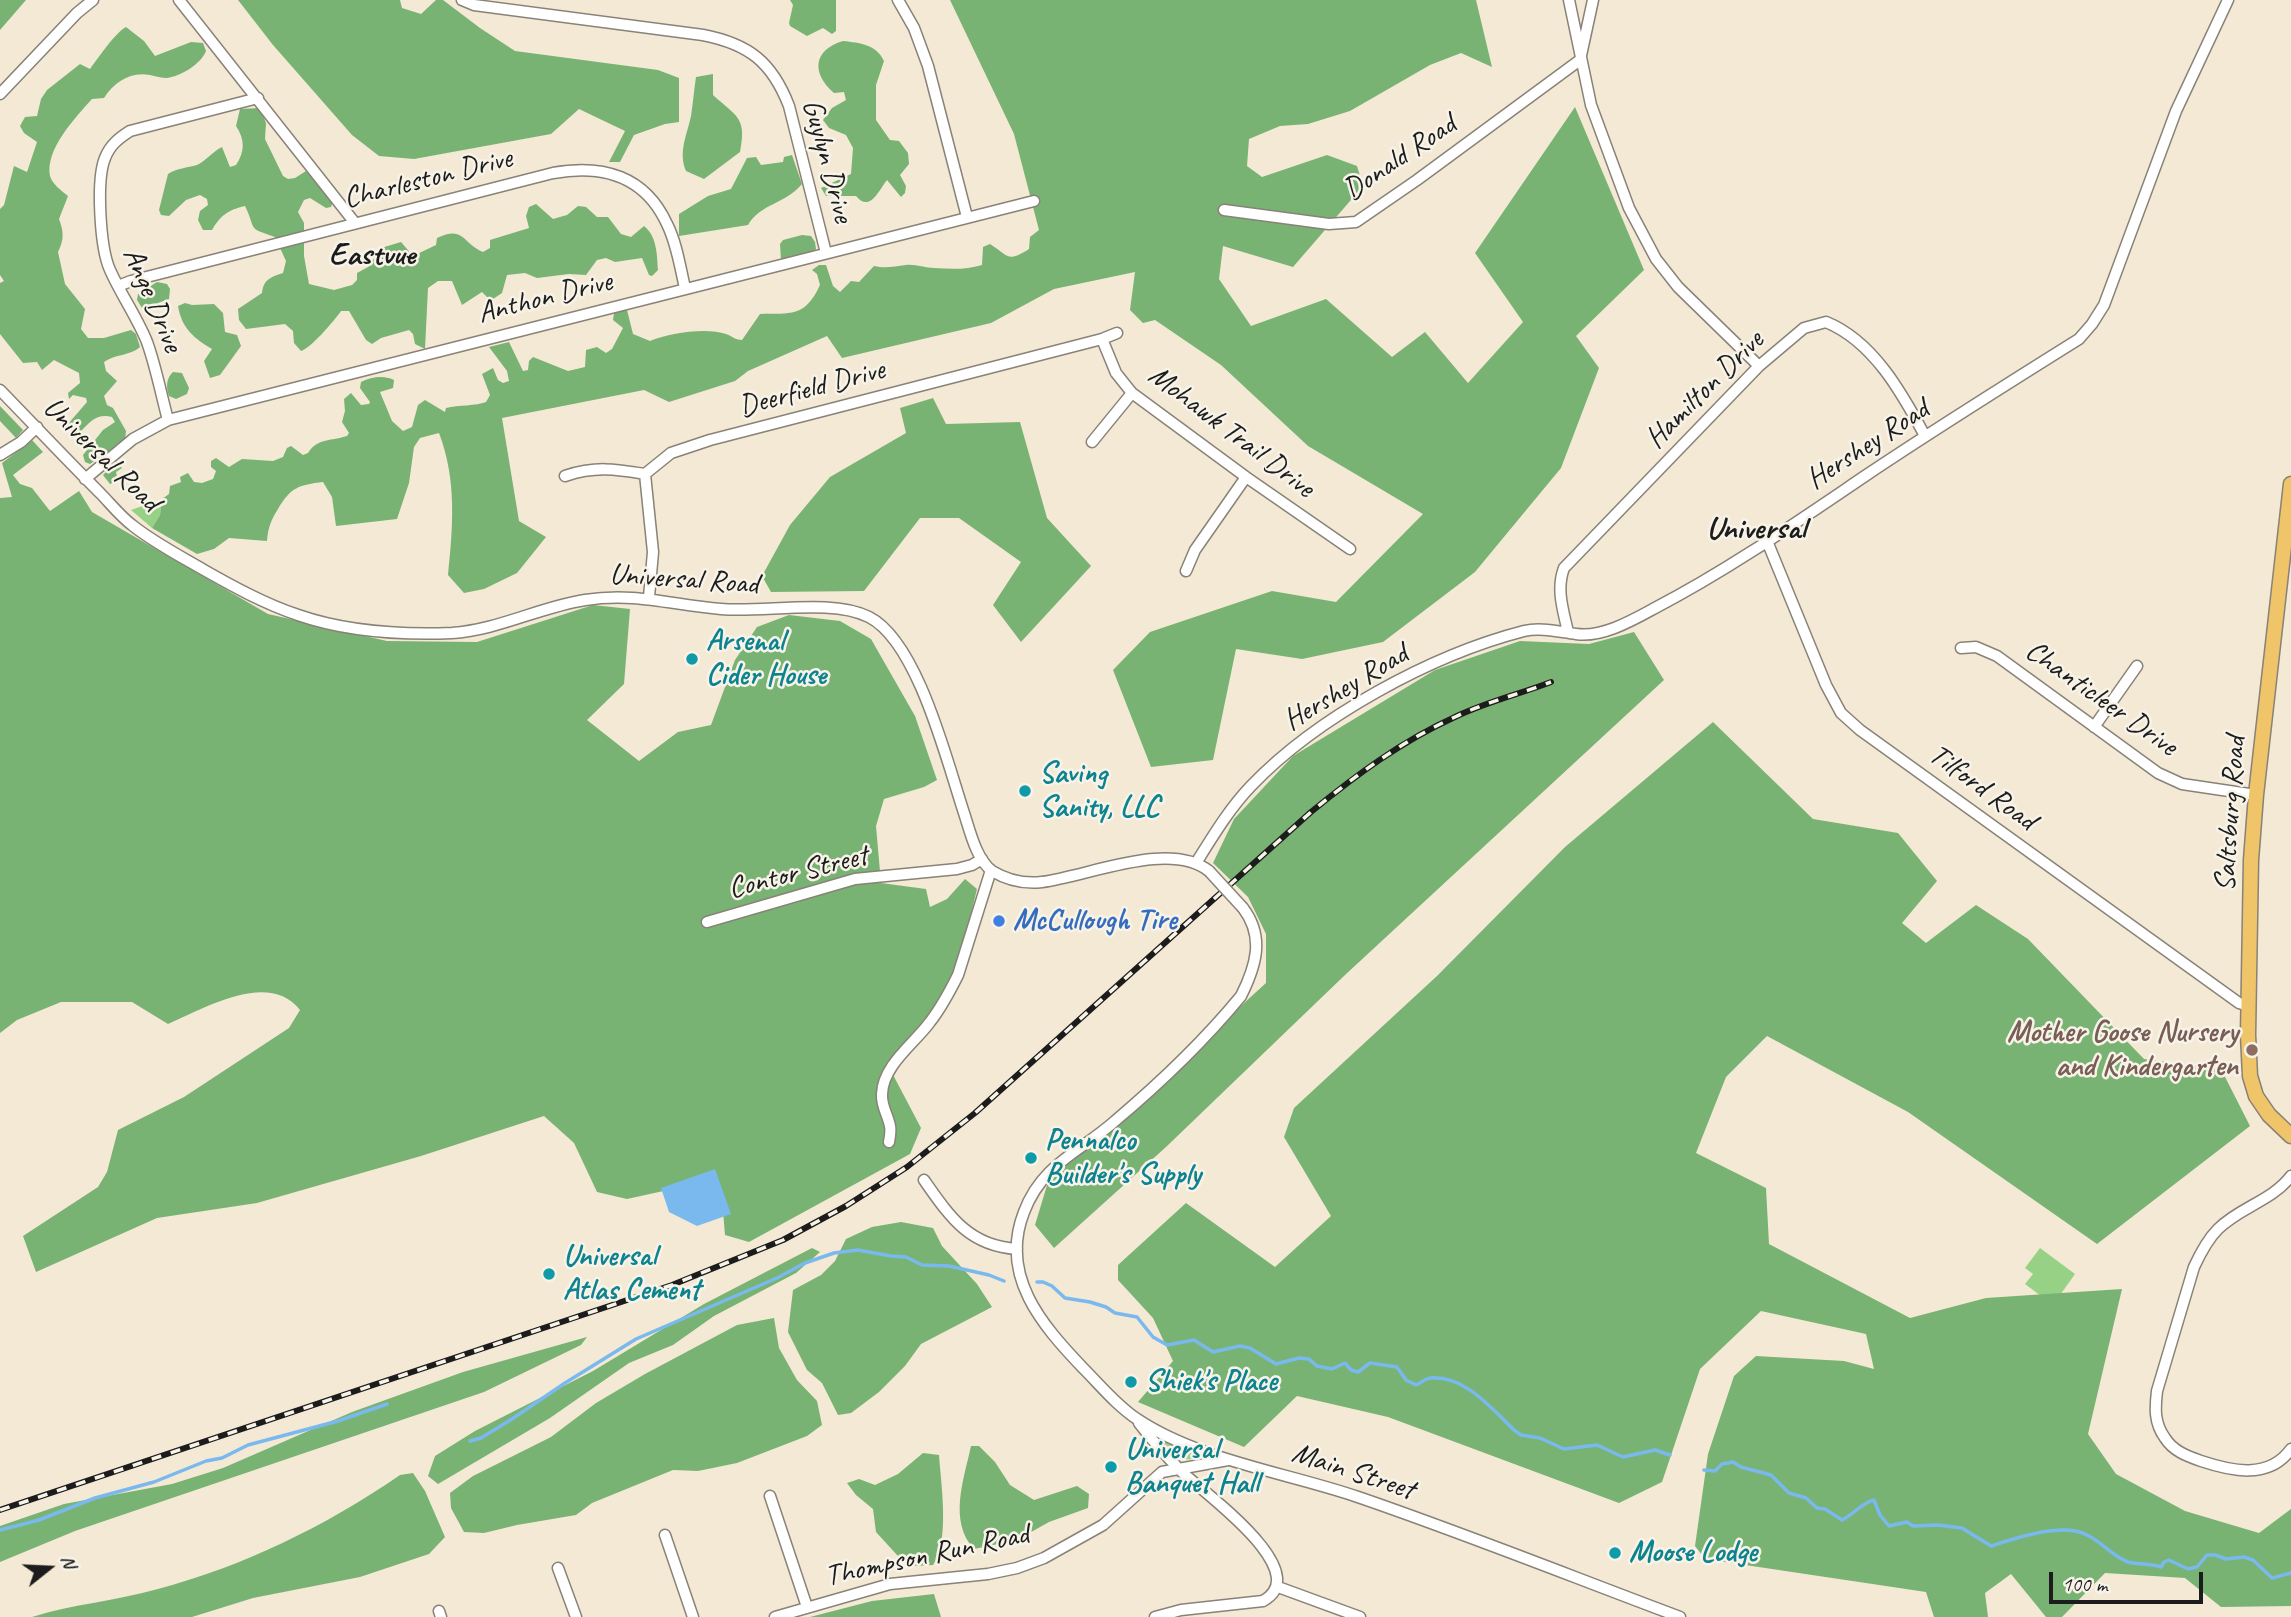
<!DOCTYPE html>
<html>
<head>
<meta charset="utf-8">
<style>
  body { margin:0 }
  #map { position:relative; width:2291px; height:1617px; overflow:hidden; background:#f4e9d5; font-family:Caveat,sans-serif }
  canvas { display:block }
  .north { position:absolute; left:14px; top:1533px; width:70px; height:70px; -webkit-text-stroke:5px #f7f3e8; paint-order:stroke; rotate:72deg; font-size:19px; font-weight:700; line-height:28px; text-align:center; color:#1c1c1c }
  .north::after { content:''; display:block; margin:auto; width:24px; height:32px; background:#1c1c1c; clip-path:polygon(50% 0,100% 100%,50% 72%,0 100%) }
  .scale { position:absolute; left:2049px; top:1572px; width:154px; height:32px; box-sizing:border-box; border:4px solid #1c1c1c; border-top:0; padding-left:9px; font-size:21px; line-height:24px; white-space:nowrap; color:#1c1c1c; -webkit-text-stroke:5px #f7f3e8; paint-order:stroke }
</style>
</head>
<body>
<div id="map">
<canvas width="2291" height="1617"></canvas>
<div class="north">N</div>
<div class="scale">100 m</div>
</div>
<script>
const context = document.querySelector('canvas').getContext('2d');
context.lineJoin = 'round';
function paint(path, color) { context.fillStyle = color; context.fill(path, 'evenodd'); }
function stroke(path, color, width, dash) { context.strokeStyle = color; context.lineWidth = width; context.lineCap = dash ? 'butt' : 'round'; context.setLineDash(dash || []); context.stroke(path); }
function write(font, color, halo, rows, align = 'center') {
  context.font = font + ' Caveat,sans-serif'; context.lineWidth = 5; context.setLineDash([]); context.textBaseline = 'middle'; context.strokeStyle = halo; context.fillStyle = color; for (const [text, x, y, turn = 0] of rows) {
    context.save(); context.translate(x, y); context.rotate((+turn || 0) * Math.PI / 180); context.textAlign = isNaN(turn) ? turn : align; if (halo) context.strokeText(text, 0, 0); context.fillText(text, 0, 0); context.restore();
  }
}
const green = new Path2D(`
  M162,499L160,515L152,528L131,510Z
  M2040,1248L2075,1274L2053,1305L2025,1284L2033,1274L2025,1268Z
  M1163,1439L1201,1456L1200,1458L1182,1460L1161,1440Z`);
const forest = new Path2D(`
  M0,0H26L0,30Z
  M238,0H400L402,8L421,14L436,0H443L480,28L515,51L658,70L679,78V122L665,124L634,135L620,162H609L625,131L579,109L551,134L414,159L379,156L352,135L273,45Z
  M790,0H836V31L832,34L823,28L807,36L790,26L789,23L793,5Z
  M950,0H1476L1492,67L1461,53L1430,65L1350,111L1308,124L1280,126L1249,139L1247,166L1262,177L1327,155L1357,166L1363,186L1293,267L1223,246L1219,279L1251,326L1326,299L1392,357L1425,332L1468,383L1523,322L1475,253L1575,107L1644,270L1576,336L1599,368L1561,468L1475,572L1383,642L1302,659L1236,649L1213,760L1151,767L1113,670L1150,632L1272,591L1336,602L1423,514L1308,446L1221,365L1155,320L1143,323L1130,310L1135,272L1054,289L991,323L842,358L827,336L748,371L735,381L669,402L644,390L502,418L519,521L546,537L517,573L484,589L464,593L448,575C453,527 457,480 439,433L420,438L414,447L409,483L397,519L336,526L332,497L323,482C299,485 291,487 278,509C271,520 268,528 267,541L229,538L214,549L197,554L152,528L160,515L162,499L169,494L170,486L181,482L180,477L188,473L194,482L202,483L213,479L216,471L211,467V461L216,458L229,467L242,459L273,461L283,457L287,448L291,446L303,455L308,453C317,438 332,441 347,436L349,433L342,422L345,411L344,399L351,393L361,405L369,404L370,402L360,388L361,382C372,377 383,375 394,380L393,388L380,392L392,421L403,431L412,427L418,405L425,400L445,412L446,408C459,405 476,406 486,402L490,395L482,374L493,368L498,380L503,383L509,381L507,371L489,347L509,342L523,371L528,370L529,361L533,357L568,371L585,367L586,350L597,347L606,353L612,349L623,328L613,320L614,313L627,310L633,334L650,341C668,333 707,327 726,334C732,336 735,340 742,340L760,314C790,313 805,318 820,285L817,274L812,270L819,265H826L833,286L840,292L851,281L859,282L874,266C887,269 894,266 906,265C915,264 925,268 934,268C951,269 966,270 982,265L983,247L990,244C1009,256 1007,263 1029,249L1030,237L1039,230L1014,134Z
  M126,27L144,41L155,56L191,42L203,43L206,51C201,64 181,76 167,78C162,78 155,76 150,75C131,71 114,82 104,98L92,99C76,117 45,149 50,176C52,184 62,191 68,196L59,219C64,232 64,240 58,252L65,284L85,309L81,329L88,338H104L131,330L136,334L140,347C130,356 115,354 104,362L106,371L117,381L104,396L107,405L113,408L126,431L125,440L90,464L85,462L83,455L103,430L115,422L112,417C97,413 90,422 80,432H73L68,424L87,402L86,398L73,395L69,399L68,393L80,383L79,373L54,360L42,370L37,362L23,363L0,334V283L4,281L0,275V209L4,205L14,166L27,172L37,142L24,133L20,126L25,117L37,116L41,99L47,90L80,64L90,69C98,58 116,32 126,27Z
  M843,41C860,43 876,44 884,61L876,85V120L890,140L899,141L908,153L909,164L900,175L906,186L905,193L901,197L887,180C879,190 870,213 856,196H826L821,188L851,174L853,148L846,135L829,128L823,120L832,108L846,100L844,92L834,93C811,73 813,50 843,41Z
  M713,74V95C737,117 747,117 740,152L704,179L686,171C678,152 687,135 691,116C693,103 694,90 696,77Z
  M260,108L266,123L265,139L283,176L288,179L295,178L306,171L333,201L331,207L326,208L310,198L304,200L298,212L304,223V256L309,284L334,290L352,285L357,280V273L368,267L381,248L401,242L413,256L436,245L437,238C464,225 462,243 483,252L490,248V240L529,228L526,216L529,207L536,204L553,219L567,215L578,206L586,207L597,217H608L621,234L631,237L644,226C657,236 657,255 658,270L652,276L649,275L642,258L615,262L606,258L597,260L586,275L569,274L537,278L525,273L507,275L502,293L493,299L488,298L482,292L462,305L452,281H438L428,288L425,349L415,344L413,334L409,330L381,338L372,344L366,340L349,311H341C335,320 310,349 301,351L294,343L293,331L285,324L246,329L239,320L238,309L262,293C263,280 270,277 283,273L286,261L275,237C246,227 257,231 245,206C228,210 221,215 212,230H203L198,220L200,211L208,205L207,199L200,195L186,200L169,216L161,215L159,210L168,174C177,168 187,168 197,165C206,161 213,151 222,147L230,167L236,165C245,151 245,140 236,126L240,109Z
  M792,155L802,184C785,204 760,204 748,225L679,236V214L708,196L731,189L747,158L756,157L761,165L783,162L784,157Z
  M802,235L811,236L815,242L816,249L812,254L781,260L780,244L783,240Z
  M157,282L167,284L170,289L169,299L158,303L154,310L142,308L137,300L138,294Z
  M185,303L192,305L214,304L223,313L225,332L237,335L241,346L220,375L210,378L204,361L212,349C194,338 182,329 178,306Z
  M173,372L182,373L189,388L187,394L176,399L169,396C166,388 166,378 173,372Z
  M933,398L946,424L1020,422L1047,518L1091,566L1021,642L993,605L1021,562L959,518H920L864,591L771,592L762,576L790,525L830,477L906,433L900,408Z
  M0,406L23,430L16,438L0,421Z
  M32,440L43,452L13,475L20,484L32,488L50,511L79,491L92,512L268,614L387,641L477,642L593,605L630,609L624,684L587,720L639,761L678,732L711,725L735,660L757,627L789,615L840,621L871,639L915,716L937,780L924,787L884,799L876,826L881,883L926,889L930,907L947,899L965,879L977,889L950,1001L890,1069L921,1128L910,1154L749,1242L725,1235L722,1199L709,1181L627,1199L597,1192L574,1143L544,1116L421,1156L257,1203L157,1218L36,1272L23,1236L98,1187L107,1172L118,1130L184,1097L289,1028L300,1010C269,970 205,1008 168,1024L132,1002H61L17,1020L0,1033V498L12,497L2,463Z
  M117,461L122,468L116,472L118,481L110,484L103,475Z
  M1634,632L1664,680L1345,975L1166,1147L1054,1248L1035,1225L1048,1182L1266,983V934L1248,897L1213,863L1234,819L1293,756L1435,670L1520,641L1589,644Z
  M1713,722L1813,819L1898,833L1937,881L1902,923L1926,943L1976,905L2028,939L2144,1059L2221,1069L2250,1126L2097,1244L1908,1112L1767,1036L1726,1077L1696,1153L1766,1188L1769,1244L1910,1318L1986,1298L2122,1289L2088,1434L2116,1474L2185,1511L2259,1533L2291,1509V1606L2221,1607L2185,1578L2105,1573L2062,1617H2046L2011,1574L1985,1593L1988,1617H1934L1926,1592L1705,1559L1695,1546L1708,1454L1734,1376L1756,1356L1844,1361L1874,1369L1866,1334L1761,1311L1700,1369L1662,1482L1619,1503L1388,1417L1297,1396L1244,1447L1138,1402L1173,1361L1153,1318L1118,1280V1265L1186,1203L1275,1267L1331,1216L1284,1137L1294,1108L1437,976L1565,847Z
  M901,1222L933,1228L942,1246L977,1284L992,1307L921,1344L905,1366L879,1392L851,1413L838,1415L822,1383L807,1370L788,1332L793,1290L821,1275L835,1261L846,1239L872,1227Z
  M812,1248L820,1252L796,1273L714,1316L673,1345L629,1363L550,1418L438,1484L428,1476L435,1456L475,1431L593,1371L704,1304Z
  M774,1318L779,1348L797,1380L817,1401L822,1425L807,1436L737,1463L698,1471L673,1470L592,1503L576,1515L517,1525L484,1533L464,1532L451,1508L450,1493L473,1476L551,1437L596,1403L645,1374L737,1325Z
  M587,1337L581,1345L484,1392L75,1531L0,1562V1526L64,1504L172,1484L223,1468L352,1412L463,1372Z
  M971,1446H979L995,1462L1010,1485L1034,1500L1077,1486L1089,1494L1088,1508L1049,1522L1017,1540L974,1549C948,1521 964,1479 971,1446Z
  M923,1453L939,1455C941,1485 950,1540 933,1565L913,1566L897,1555L876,1532L873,1509L856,1495L847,1483L859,1479L875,1485L898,1474Z
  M413,1473L425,1491L445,1537L429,1554L360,1577L253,1598L192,1617H32C73,1604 116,1601 158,1589C244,1566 326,1526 400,1475Z
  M934,1594L941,1617H810L872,1601Z`);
const water = new Path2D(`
  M715,1169L731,1214L697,1226L669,1212L661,1188Z`);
const stream = new Path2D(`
  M1037,1282H1043L1052,1286L1065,1298L1090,1302L1106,1307L1115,1313L1137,1317L1153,1337L1167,1345L1194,1340L1213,1352L1240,1346L1250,1348L1276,1364L1299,1358L1309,1359L1317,1366L1332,1369L1345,1363L1351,1370L1358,1372L1370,1363L1397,1367L1406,1380L1416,1385C1421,1383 1424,1379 1430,1378C1465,1375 1492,1409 1514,1430L1521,1435L1540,1438L1564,1449L1597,1445L1623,1457L1655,1450L1670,1455
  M470,1441L481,1438L512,1419L565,1383L636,1339L777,1278L805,1263L834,1253L858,1250L891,1256L906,1257L922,1265L949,1266L989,1275L1004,1281
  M1704,1470L1715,1471L1722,1464L1733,1462L1741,1467L1771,1475L1789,1493L1806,1498L1817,1508L1825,1509L1842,1520C1852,1515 1865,1501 1874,1500L1880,1515L1889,1526L1907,1522L1913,1526L1938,1525L1962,1528L1991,1546C2017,1538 2062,1522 2087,1535C2102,1542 2113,1557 2128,1562C2139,1565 2150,1563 2161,1567L2164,1562L2169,1560L2188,1569L2197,1567L2207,1555H2215L2226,1559L2244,1557L2253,1560L2272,1578L2291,1573
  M0,1530L39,1520L95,1498L154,1482L206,1461L222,1458L248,1445L338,1421L387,1404`);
const minor = new Path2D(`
  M179,0L355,223
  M462,0L474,5L703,35C749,44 772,62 789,106L826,253
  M898,0L914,28L928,66L967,217
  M1569,0L1591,105L1629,208L1656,259L1678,287L1759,366
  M0,94L77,13L93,0
  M1224,210L1329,224L1356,222L1417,180L1580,60L1593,0
  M118,286L131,281L553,173C603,164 645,176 667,224C677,244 680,267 685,288
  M1102,339L1116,373L1132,393L1246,477L1350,549
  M0,390C33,424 66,459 100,493C110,503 120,516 132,525C153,542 180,556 204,570C234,587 265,604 298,615C347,632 401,635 452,633C498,630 540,607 585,600C635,592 672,605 721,609C764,613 832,598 869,617C918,642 947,762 964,813C970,831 976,859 992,871C1007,880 1025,884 1042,882C1089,876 1169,840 1209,871
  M168,420C161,394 156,367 147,342C137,317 121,295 110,270C100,248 96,180 105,158C110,145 119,138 130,131L258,98
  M1092,442L1132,393
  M0,455L21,442L37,427
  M645,474L671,453L710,440L1102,339L1117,333
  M645,474L653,552L649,597
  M565,476C595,466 615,469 645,474
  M85,479L133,439L168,420L1034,201
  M1767,541L1826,685L1841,713L1860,730L2239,1003L2249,1006
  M1186,571L1195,550L1246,477
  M1568,632C1563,610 1556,589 1564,568L1759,366L1804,328L1826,322C1873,341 1902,393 1925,436
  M1961,648L1976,647L1997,656L2158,773L2182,784L2256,795
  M2094,727L2137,666
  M1196,863C1213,836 1229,809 1251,786C1317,717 1431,655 1524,631C1541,627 1559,632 1576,634C1602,638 1633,620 1655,608C1728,570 1797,522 1865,476C1935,429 2007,384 2079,339L2092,324L2104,305L2176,111L2228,0
  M1243,908C1265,937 1256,966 1241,996C1204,1041 1160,1083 1115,1121C1080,1152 1042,1164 1024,1212C999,1276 1042,1325 1083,1368C1100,1385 1116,1405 1137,1419C1198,1460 1288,1473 1358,1497C1466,1534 1573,1577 1680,1617
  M707,922L855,879L957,869L972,865L982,859
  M889,1142C890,1137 891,1131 890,1126C888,1115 881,1106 882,1094C883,1065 914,1044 930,1022C941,1008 950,991 958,975L991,870
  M2291,1176C2272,1201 2240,1207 2218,1229C2208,1239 2200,1254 2194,1267L2157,1391C2155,1408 2154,1423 2165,1438C2173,1451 2187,1456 2201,1461C2231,1471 2269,1480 2291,1449
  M924,1180C950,1217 969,1246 1017,1249
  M1139,1423C1152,1440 1167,1457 1182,1472C1204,1493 1316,1572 1263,1601L1181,1610L1155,1617
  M770,1496L807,1607
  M665,1535L693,1617
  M558,1568L576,1617
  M1278,1587L1360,1617
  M439,1611L441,1617
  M775,1617L890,1584L988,1574L1017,1568L1044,1558L1103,1525L1162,1472L1228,1460`);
const major = new Path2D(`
  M2291,484L2256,795L2251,860L2248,1035L2250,1076L2256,1096L2269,1115L2291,1136`);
const rail = new Path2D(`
  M0,1510L672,1285L783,1240L846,1206L907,1167L975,1113L1311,812C1356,775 1402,741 1455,717C1486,702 1520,694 1551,682`);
const minorBridge = new Path2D(`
  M1209,871L1243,908`);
const markers = [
  [692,659,7,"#0f9aa8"],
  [1025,791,7,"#0f9aa8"],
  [999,921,7,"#3f7fe0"],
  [2252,1050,7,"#8d6e63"],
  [1031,1158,7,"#0f9aa8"],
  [549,1274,7,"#0f9aa8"],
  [1131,1382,7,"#0f9aa8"],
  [1111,1467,7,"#0f9aa8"],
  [1615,1553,7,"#0f9aa8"]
];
const streetNames = [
  ["Donald Road",1400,158,-34],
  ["Guylyn Drive",827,161,75],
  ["Charleston Drive",428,179,-14],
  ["Anthon Drive",545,298,-14],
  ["Ange Drive",152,300,67],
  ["Deerfield Drive",812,389,-15],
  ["Hamilton Drive",1705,390,-45],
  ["Mohawk Trail Drive",1231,432,37],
  ["Hershey Road",1868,445,-33],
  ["Universal Road",101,455,44],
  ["Universal Road",684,580,4],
  ["Hershey Road",1346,688,-31],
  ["Chanticleer Drive",2101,699,35],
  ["Tilford Road",1982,788,36],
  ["Saltsburg Road",2231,814,-86],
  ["Contor Street",798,873,-14],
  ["Main Street",1353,1472,18],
  ["Thompson Run Road",927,1556,-12]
];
const cultureNames = [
  ["Arsenal",706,642],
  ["Cider House",706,676],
  ["Saving",1039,774],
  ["Sanity, LLC",1039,808],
  ["Pennalco",1045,1141],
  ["Builder's Supply",1045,1175],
  ["Universal",563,1257],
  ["Atlas Cement",563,1291],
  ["Shiek's Place",1145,1382],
  ["Universal",1125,1450],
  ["Banquet Hall",1125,1484],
  ["Moose Lodge",1629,1553]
];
const shopNames = [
  ["McCullough Tire",1013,921]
];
const educationNames = [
  ["Mother Goose Nursery",2238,1033],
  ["and Kindergarten",2238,1067]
];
const neighbourhoodNames = [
  ["Eastvue",372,256],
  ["Universal",1756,530]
];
paint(green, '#96d186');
paint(forest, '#78b373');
paint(water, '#7ab9ee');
stroke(stream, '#7ab9ee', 3.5);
stroke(minor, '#888278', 13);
stroke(major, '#888278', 17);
stroke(minor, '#fff', 10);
stroke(major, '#f0c469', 14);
stroke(rail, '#1c1c1c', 6);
stroke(rail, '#f7f3e8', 3.5, [10]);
stroke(minorBridge, '#888278', 13, []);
stroke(minorBridge, '#fff', 10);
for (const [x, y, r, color] of markers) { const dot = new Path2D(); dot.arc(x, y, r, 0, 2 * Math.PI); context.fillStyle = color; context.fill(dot); stroke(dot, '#f7f3e8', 2.5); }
write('30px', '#1c1c1c', '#f7f3e8', streetNames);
write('bold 30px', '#0d838f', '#f7f3e8', cultureNames, 'left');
write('bold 30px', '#366cbe', '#f7f3e8', shopNames, 'left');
write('bold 30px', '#785e54', '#f7f3e8', educationNames, 'right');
write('bold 32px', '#1c1c1c', '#f7f3e8', neighbourhoodNames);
</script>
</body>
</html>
